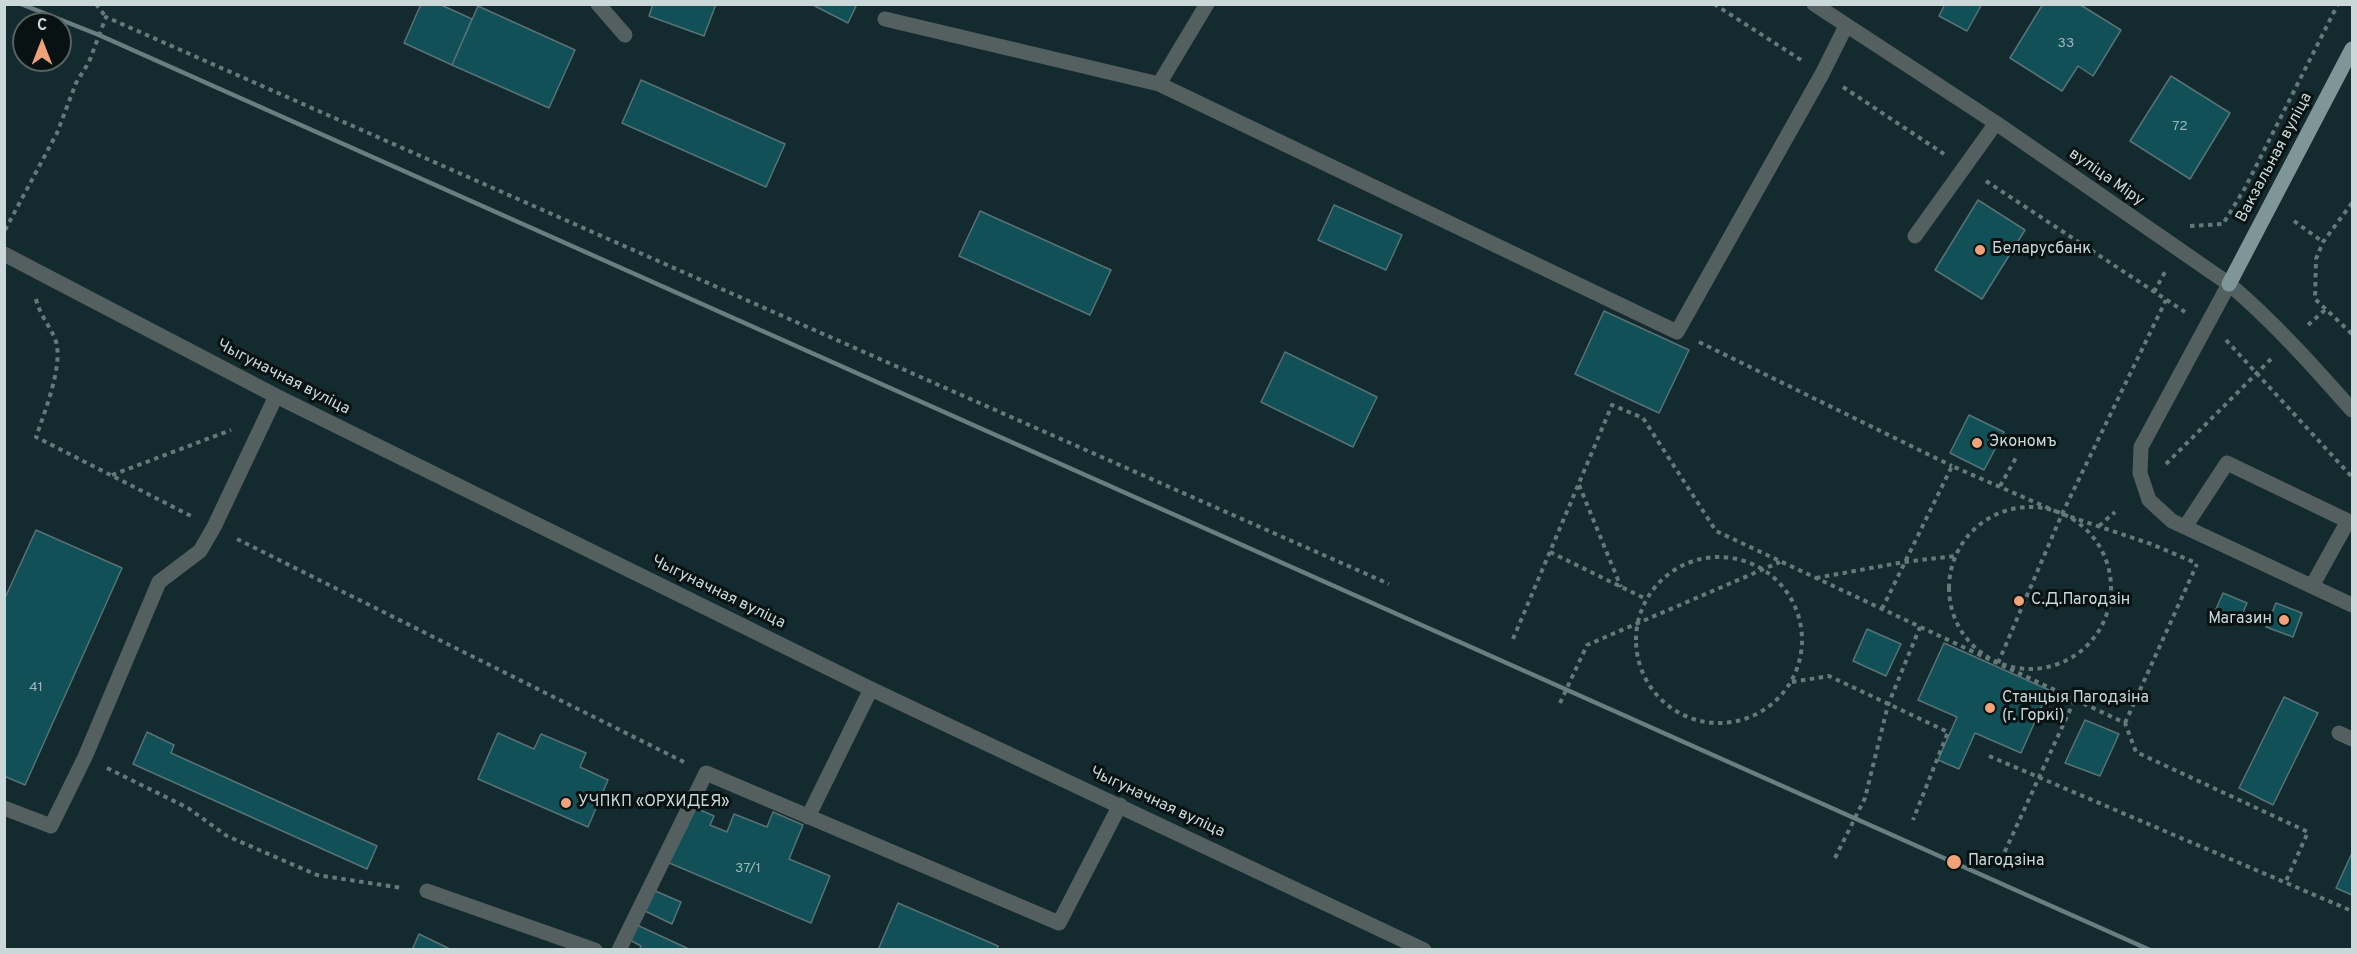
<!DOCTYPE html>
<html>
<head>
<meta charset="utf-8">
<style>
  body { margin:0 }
  #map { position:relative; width:2357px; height:954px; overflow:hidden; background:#132b2e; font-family:Overpass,sans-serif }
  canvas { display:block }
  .frame { position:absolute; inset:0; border:6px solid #cad8d9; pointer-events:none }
  .north { position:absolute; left:12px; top:12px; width:60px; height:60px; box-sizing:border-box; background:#081213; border:2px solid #566162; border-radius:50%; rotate:0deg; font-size:16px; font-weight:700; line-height:24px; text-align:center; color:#cad8d9 }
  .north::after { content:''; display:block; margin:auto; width:21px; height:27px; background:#f0a378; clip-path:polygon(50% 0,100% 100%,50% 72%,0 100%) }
</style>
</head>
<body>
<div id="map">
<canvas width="2357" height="954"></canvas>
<div class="frame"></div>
<div class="north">С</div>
</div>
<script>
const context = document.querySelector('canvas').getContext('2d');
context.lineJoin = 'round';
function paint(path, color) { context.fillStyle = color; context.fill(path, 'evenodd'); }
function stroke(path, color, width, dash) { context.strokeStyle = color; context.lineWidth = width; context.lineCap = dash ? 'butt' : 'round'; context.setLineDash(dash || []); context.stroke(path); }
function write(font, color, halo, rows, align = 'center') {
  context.font = font + ' Overpass,sans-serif'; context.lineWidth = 6; context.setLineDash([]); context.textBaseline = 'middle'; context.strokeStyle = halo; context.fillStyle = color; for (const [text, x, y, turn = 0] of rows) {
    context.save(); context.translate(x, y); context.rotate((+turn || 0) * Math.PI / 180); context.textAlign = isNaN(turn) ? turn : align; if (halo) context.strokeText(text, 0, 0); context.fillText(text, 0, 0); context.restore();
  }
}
const building = new Path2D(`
  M421,4H439L472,19L452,65L404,43Z
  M653,4H716L704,36L649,16Z
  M811,4H857L848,23Z
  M1945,4H1982L1967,31L1939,16Z
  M2043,4H2079L2121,30L2093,76L2078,66L2062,91L2010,58Z
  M478,6L575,50L549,108L452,65Z
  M2171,76L2230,113L2190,179L2130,141Z
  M641,80L785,144L766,187L622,123Z
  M1978,200L2025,230L1982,299L1935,270Z
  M1334,205L1402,235L1386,270L1318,240Z
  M980,211L1111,270L1090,315L959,256Z
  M1604,311L1689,350L1659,413L1575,374Z
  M1285,352L1377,397L1353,447L1261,402Z
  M1969,415L2004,432L1984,470L1950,453Z
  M36,530L122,568L25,785L4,776V600Z
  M2223,593L2247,603L2240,619L2216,609Z
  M2276,603L2302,613L2293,637L2266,627Z
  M1867,629L1901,644L1886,676L1853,661Z
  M1944,643L2049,690L2021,753L1975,733L1959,769L1938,760L1957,717L1918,700Z
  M2284,697L2318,713L2273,805L2239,788Z
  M2085,720L2119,734L2100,776L2065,763Z
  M147,732L174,745L171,753L377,846L367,869L133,764Z
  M498,733L534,749L541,734L586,753L580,767L608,780L588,827L478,779Z
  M691,806L714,816L710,825L727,832L734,814L767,827L773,812L803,825L789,859L830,876L811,923L667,862Z
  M2352,853V895L2336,888Z
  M653,890L681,902L672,924L643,910Z
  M898,903L998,946L997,950H878Z
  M637,925L691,950H639L641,946L630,940Z
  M419,934L452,950H412Z`);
const path = new Path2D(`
  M96,4L106,17
  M1714,4L1801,60
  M1843,87L1944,154
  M1986,181L2185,312
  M2352,203L2323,242L2316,259L2315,299L2352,334
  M2294,221L2323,242
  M2190,226L2223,224L2245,188L2338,4
  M5,230L57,133L76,83L89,62L106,17L1389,584
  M2154,292L2165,272
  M36,299C40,317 55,332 57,346C61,371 44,414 36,437L193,517
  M2308,325L2325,310
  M2226,340L2352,477
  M1699,342L1952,466
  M2166,464L2271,359
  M112,475L231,430
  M1579,485L1621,587
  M2000,486L2017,456
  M1949 588a81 81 0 1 1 162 0a81 81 0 1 1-162 0Z
  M2099,526L2115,512
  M237,539L684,762
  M1550,552L1646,599
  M1636 640a83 83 0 1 1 166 0a83 83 0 1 1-166 0Z
  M1816,578L1904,562L1955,556
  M1882,609L1952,466L2062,514L2151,544L2196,563
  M1513,639L1612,405L1643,418L1716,531L2125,723L2136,752L2308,832L2286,881
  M1998,663L2062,514L2166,300
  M1792,682L1829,676L1948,732L1913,820
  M1560,703L1587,645L1780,562
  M2125,723L2197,564
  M1989,756L2352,911
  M107,768L188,808L227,836L317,875L402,888
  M1835,858L1865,798L1888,705L1920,627
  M2001,860L2075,699`);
const minor = new Path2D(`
  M598,4L625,35
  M1207,4L1159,84L1677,332L1822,74L1846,26
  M1814,4L1996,123L2229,284C2274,322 2313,366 2352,410
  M885,19L1159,84
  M1915,236L1996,123
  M4,254L276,396L871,689L1424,950
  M2229,284L2141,447L2140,473L2149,500L2172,521L2352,605
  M2185,527L2227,463L2348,521L2312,586
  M2339,733L2352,739
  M4,808L51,826L85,757L159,582L200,551L214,527L276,396
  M808,817L871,689
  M427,891L595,950
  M619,950L706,773L1059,923L1120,805`);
const major = new Path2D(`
  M2229,284L2352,49`);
const rail = new Path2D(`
  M21,4L99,35L2150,950`);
const markers = [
  [1980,250,6,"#f0a378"],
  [1977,443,6,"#f0a378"],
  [2019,601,6,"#f0a378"],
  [2284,620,6,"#f0a378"],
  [1990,708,6,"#f0a378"],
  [566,803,6,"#f0a378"],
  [1954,862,8,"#f0a378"]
];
const numberNames = [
  ["33",2066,44],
  ["72",2180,127],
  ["41",36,688],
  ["37/1",748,869]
];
const streetNames = [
  ["Вакзальная вуліца",2275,158,-62],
  ["вуліца Міру",2106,178,35],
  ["Чыгуначная вуліца",283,378,27],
  ["Чыгуначная вуліца",718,593,26],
  ["Чыгуначная вуліца",1157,803,25]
];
const poiNames = [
  ["Беларусбанк",1992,250],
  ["Экономъ",1989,443],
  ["С.Д.Пагодзін",2031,601],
  ["Магазин",2272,620,"right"],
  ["Станцыя Пагодзіна",2002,699],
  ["(г. Горкі)",2002,717],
  ["УЧПКП «ОРХИДЕЯ»",578,803],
  ["Пагодзіна",1968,862]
];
paint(building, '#105056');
stroke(building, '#587275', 1.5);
stroke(path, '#65787a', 4, [4.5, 4.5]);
stroke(minor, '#545f60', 15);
stroke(major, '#7f9699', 15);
stroke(rail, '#6a7e80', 4.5);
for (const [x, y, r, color] of markers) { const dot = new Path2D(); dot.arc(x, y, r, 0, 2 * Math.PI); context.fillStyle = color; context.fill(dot); stroke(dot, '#081213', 2); }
write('14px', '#9cb6b8', null, numberNames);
write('16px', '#cad8d9', '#081213', streetNames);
write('16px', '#cad8d9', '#081213', poiNames, 'left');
</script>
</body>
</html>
